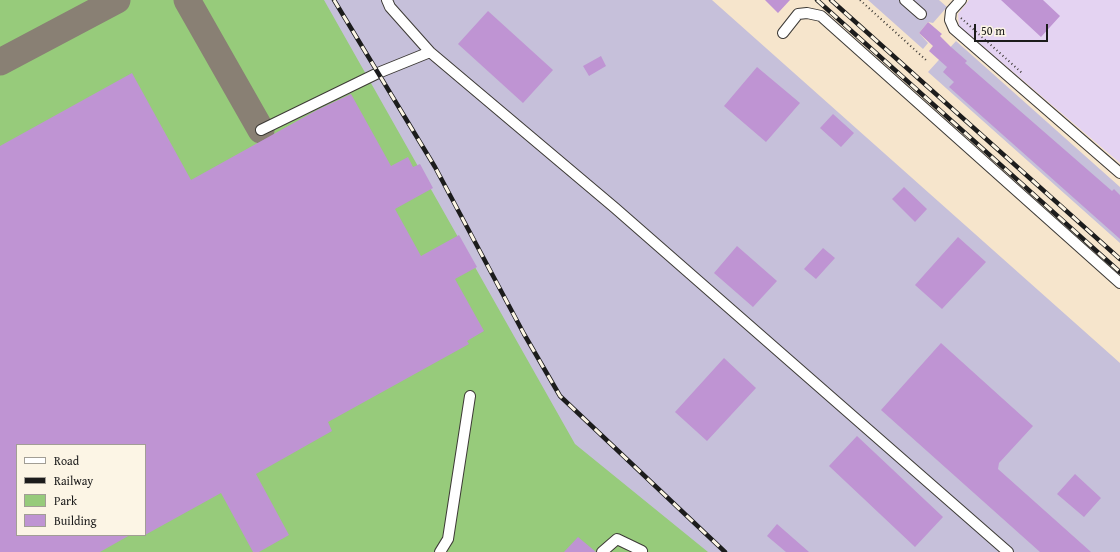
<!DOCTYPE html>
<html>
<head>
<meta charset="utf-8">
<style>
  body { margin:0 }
  #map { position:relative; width:1120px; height:552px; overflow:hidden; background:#f6e5cc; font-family:"Gentium Book Plus",serif }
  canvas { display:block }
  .legend { position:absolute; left:16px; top:444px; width:130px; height:92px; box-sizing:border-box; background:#fcf5e5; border:1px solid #a29e95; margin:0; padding:5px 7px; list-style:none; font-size:12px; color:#1c1c1c }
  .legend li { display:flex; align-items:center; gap:8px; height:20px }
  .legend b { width:20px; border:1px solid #a29e95 }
  .scale { position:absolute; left:974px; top:24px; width:74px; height:18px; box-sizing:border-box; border:2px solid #1c1c1c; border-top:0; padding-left:5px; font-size:12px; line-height:14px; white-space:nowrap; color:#1c1c1c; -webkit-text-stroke:3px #fcf5e5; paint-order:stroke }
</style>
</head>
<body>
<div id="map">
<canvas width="1120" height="552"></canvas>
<ul class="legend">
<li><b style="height:5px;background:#fff"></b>Road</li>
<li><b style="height:5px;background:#1c1c1c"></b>Railway</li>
<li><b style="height:11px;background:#97cb7b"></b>Park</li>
<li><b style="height:11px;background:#bf94d3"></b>Building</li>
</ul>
<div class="scale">50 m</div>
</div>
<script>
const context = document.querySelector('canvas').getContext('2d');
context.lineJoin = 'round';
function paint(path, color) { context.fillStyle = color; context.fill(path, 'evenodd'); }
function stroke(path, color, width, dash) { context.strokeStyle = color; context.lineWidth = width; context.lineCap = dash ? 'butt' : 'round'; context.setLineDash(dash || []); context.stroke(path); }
const built = new Path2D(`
  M969,0H1120V163L959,26L958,14Z`);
const industrial = new Path2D(`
  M0,0H712L1120,363V552H0ZM17,445H145V535H17Z
  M868,0H939L947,7L933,23L928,22L919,33L928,43L923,49Z
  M956,41L1120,187V243L928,72Z`);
const green = new Path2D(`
  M0,0H324L575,444L708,552H0ZM17,445H145V535H17Z`);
const taxiway = new Path2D(`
  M187,0L261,130
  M0,62L117,0`);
const building = new Path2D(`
  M765,0H790L778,13Z
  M1001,0H1043L1060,16L1041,37Z
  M488,11L553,70L523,103L458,44Z
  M928,22L942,34L940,36L951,47L967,61L965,63L1112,191L1114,189L1120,195V239L949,87L954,82L943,72L947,67L929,51L933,46L919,33Z
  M601,56L606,66L589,76L583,66Z
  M757,67L800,103L766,142L724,106Z
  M132,73L191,180L317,110L351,94L391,166L408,157L413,167L420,164L433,188L395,209L421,256L459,235L477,267L455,279L484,331L467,341L469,344L328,422L332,431L256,474L289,535L259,552H253L221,493L145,535V445H17V535H130L100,552H0V146Z
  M833,114L854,133L841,147L820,128Z
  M904,187L927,209L915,222L892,199Z
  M958,237L986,262L942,309L915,285Z
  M737,246L777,281L753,307L714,273Z
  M823,248L835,258L816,279L804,269Z
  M941,343L1033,426L999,463L998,469L1091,552H1040L881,410Z
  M724,358L756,388L707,441L675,412Z
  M857,436L943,517L915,547L829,466Z
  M1075,474L1101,498L1084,517L1057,494Z
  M777,524L809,552H786L767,536Z
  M578,537L596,552H564Z`);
const path = new Path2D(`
  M860,0L926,60
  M961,18L1022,73`);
const minor = new Path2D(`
  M387,0L390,7L430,52L615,208L1008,552
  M905,0L921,14
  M961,0L951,11L950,20L954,29L1120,173
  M783,33L798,14L807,13L821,16L1120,283
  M261,130L378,73L430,52
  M440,552L448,539L470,396
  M602,552L617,539L642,551`);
const rail = new Path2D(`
  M334,0L435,167L524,334L560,396L725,552
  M817,0L1120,272
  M831,0L1120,259`);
paint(built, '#e4d3f2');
paint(industrial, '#c6c0da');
paint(green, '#97cb7b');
stroke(taxiway, '#898074', 27);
paint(building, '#bf94d3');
stroke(minor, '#3d3a36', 12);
stroke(path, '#3d3a36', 2, [1, 3]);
stroke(minor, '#fff', 10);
stroke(rail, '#1c1c1c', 4.5);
stroke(rail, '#fcf5e5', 3, [9]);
</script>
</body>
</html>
